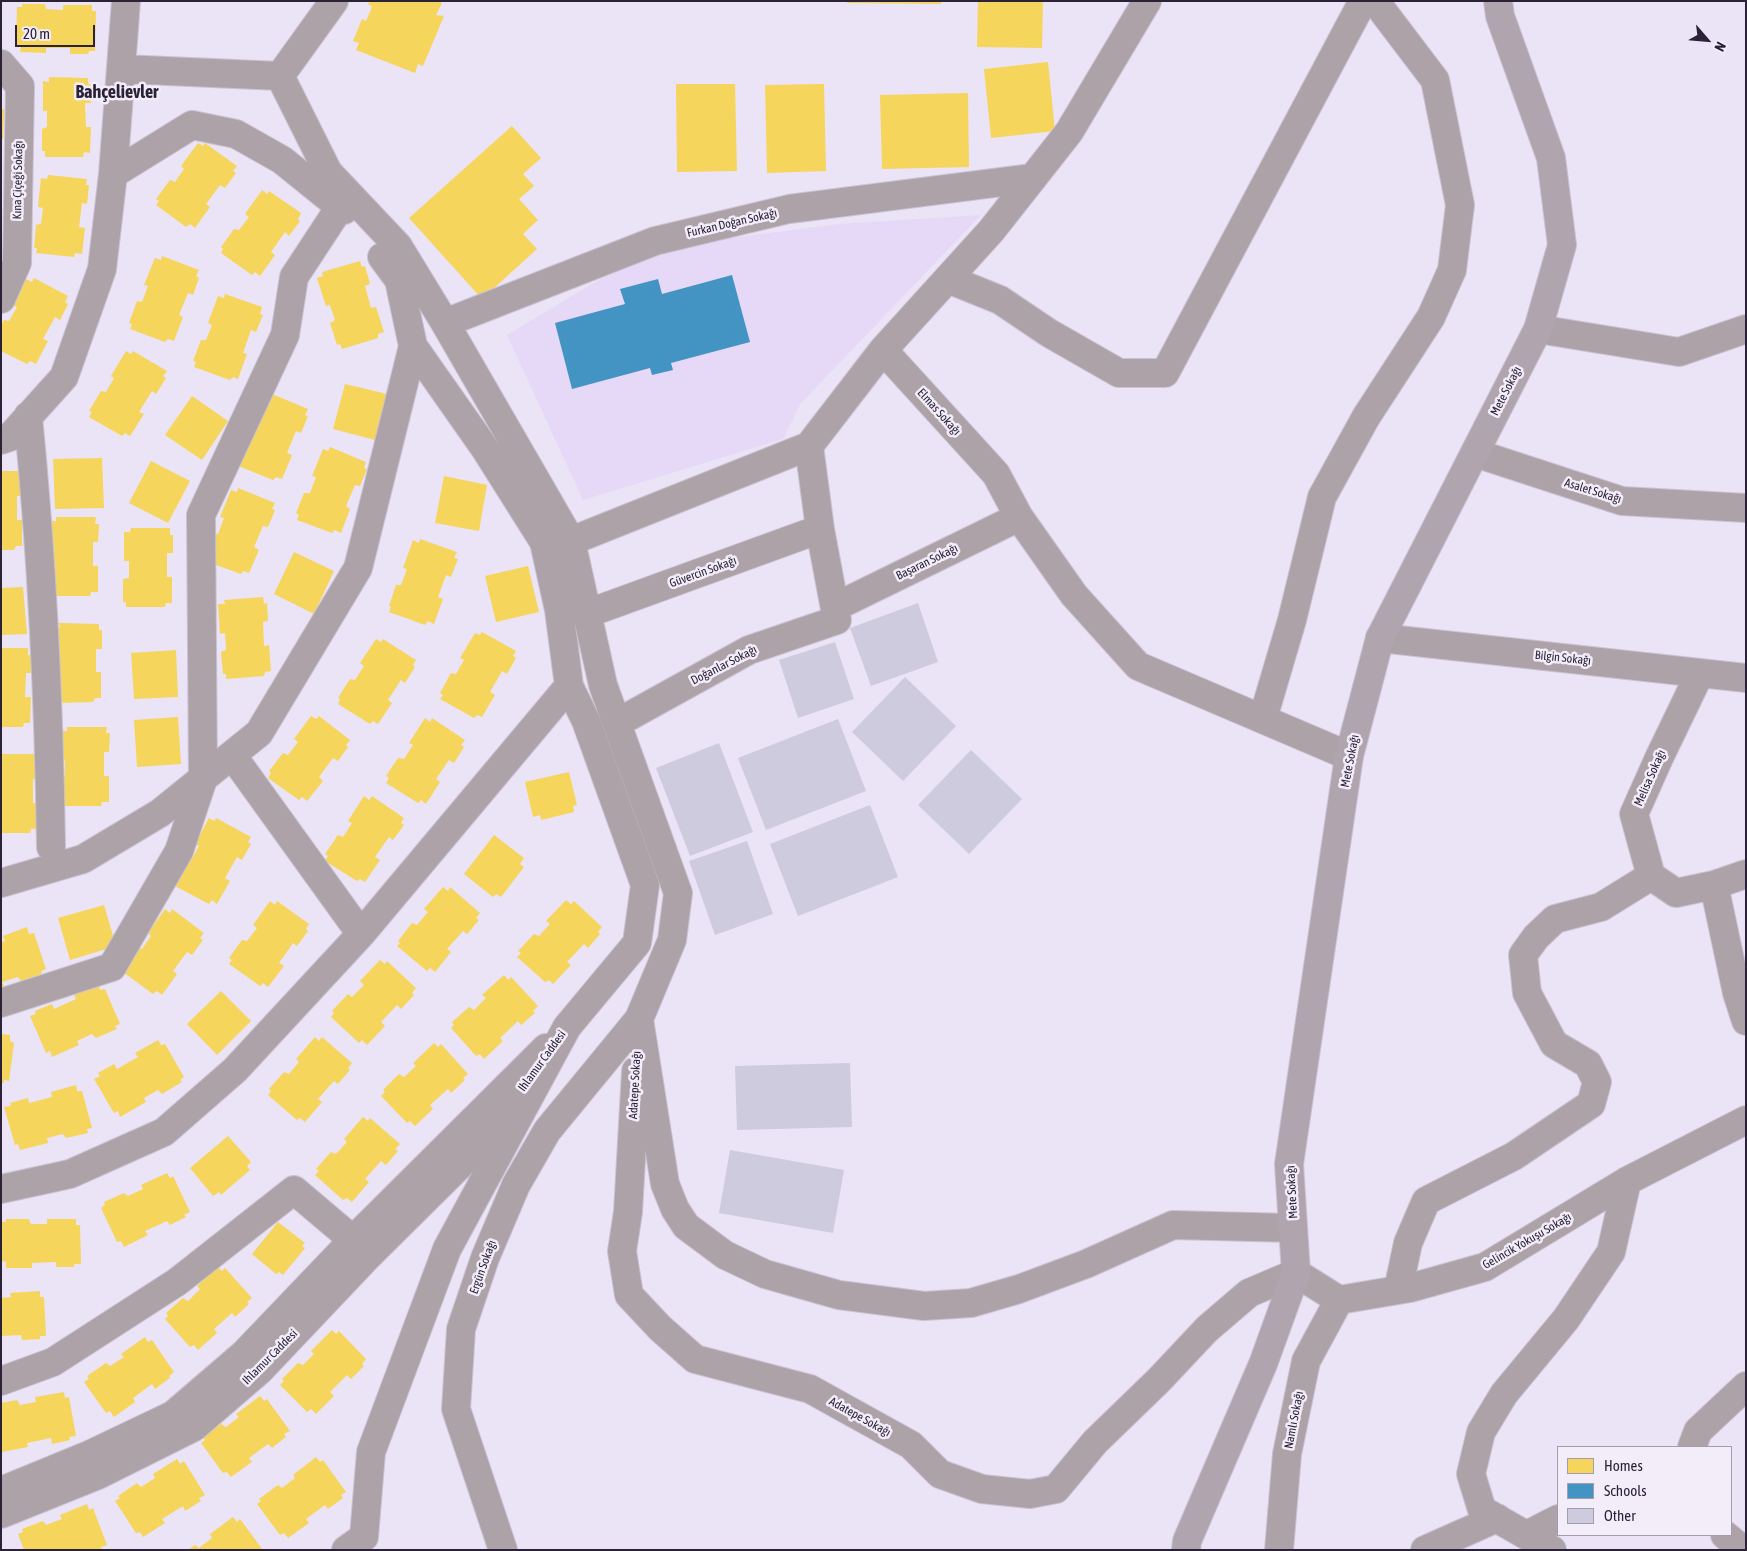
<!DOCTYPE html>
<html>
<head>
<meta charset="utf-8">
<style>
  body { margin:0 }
  #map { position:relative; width:1747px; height:1551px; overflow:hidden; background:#ebe3f6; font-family:"Asap Condensed",sans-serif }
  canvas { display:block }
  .frame { position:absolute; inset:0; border:2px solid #2c2238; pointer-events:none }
  .legend { position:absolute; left:1557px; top:1446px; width:175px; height:90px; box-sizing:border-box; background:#f2edf9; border:1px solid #a39cac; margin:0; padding:6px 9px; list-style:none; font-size:15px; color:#2c2238 }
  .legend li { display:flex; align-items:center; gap:10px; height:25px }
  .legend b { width:25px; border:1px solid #a39cac }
  .north { position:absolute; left:1682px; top:15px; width:50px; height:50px; -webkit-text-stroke:4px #f2edf9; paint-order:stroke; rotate:117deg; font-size:14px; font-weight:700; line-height:20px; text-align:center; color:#2c2238 }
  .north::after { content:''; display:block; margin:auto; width:18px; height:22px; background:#2c2238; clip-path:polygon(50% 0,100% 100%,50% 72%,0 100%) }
  .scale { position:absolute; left:15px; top:25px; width:80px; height:22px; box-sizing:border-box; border:2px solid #2c2238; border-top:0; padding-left:6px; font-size:15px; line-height:18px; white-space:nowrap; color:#2c2238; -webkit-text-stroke:4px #f2edf9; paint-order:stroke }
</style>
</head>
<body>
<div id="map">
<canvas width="1747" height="1551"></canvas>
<div class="frame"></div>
<ul class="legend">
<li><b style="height:14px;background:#f6d55c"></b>Homes</li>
<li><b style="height:14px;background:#4393c3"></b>Schools</li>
<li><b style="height:14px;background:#cecbde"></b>Other</li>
</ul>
<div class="north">N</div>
<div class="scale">20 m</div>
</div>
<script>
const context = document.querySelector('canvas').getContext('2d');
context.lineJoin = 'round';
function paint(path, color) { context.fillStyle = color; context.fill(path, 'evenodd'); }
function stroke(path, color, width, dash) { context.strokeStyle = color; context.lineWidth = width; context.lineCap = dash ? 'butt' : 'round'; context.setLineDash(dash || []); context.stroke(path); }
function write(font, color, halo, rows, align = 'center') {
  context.font = font + ' "Asap Condensed",sans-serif'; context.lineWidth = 5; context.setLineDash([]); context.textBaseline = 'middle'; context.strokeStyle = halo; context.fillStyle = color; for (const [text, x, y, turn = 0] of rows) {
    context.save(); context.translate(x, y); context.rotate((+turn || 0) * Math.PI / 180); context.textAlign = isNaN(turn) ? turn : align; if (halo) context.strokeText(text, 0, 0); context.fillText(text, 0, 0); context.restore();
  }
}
const built = new Path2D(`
  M981,215L801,403L783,439L583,500L507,335L652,248L839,224Z`);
const homes = new Path2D(`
  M370,1H437L442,3L436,15L444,16L423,66L418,64L415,73L356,50L359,43L353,41L362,19L366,21L372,7L368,4Z
  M847,1H941V4L847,3Z
  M978,1H1043L1042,48L977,47Z
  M22,4H45L46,9L63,10V5H92V11H96L95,51H89L88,54H70V48H46V53L20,52L21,46L16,45L17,7H22Z
  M1048,62L1055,131L991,138L984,69Z
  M49,77L88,78V84H91V103H85L86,127H91L90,153L84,152L83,157H45V151H42V129L47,127V111H43V81L49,82Z
  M676,84H735L737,171L677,172Z
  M824,84L826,171L767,173L765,85Z
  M968,93L969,167L882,169L880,95Z
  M1,109H4L3,139H1Z
  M512,126L541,158L523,174L534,186L519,199L538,220L523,234L537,249L482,299L409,218Z
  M198,143L203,146L205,143L237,166L233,171L236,173L225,188L220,185L206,204L210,207L195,228L190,224L186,227L156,205L159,201L156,199L170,180L175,182L184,169L181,166Z
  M48,175L87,179L86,185H89L87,204L82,203L79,227L85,228L82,254L75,253L74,257L36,253L37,248H34L36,225L41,224L43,208L38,207L41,178L47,179Z
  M262,190L267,194L269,191L301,213L298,219L300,221L289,236L285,232L271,252L275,255L260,276L255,272L252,275L221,253L223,249L221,247L234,229L239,230L249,217L245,214Z
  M162,256L199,270L196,276L199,278L193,295L188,293L179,315L183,317L174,341L168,339L165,342L130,329L132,324L129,323L137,301L142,302L148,286L144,285L155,258L161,260Z
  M360,261L362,267L365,266L370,284L365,286L371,308L376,307L384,332L378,334V338L342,349L340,344L337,345L330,323L335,320L330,305L326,306L317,278L323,276L322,272Z
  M34,278L68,296L65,302L68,304L60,320L55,317L43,339L48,341L36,364L30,361L27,364L1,351V325L4,320L9,321L17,307L13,305L26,279L32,282Z
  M225,294L262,307L260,314L263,315L256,332L251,330L243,353L247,354L238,379L233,377L230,380L194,367L196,362L193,361L201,340H206L212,325L208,323L218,296L224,298Z
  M126,351L131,354L133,351L167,371L163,376L166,378L156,394L152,391L139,412L144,414L130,436L125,433L122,436L89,417L92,412L89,411L101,391L106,392L114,378L111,376Z
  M345,384L387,394L375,440L333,429Z
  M272,394L308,409L305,415L308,416L301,433L296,431L287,453L292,455L282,479L276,477L273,480L238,466Z
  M192,396L228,421L202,460L165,435Z
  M330,447L366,462L364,468L367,469L360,486L355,485L346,506L350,509L341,533L335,530L332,533L297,520L299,515L296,513L304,493H310L316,477L312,476L323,449L328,451Z
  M102,458L104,508L55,509L53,459Z
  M151,461L190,481L168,523L129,503Z
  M1,471H20V478L23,477V496H17V520H22V546H16L14,550H1Z
  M444,476L487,485L479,531L435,523Z
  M238,488L275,503L272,509L275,510L268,527L263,526L254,547L259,550L249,573L243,571L241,574L205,561L213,533L218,534L224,518L220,517L231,490L237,492Z
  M56,517H96L95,524H99L98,542H93V566H98V592H91L90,596H52L49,568L54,567V550H50V521H56Z
  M131,528H170V535H173V553H167V577H172V603H166L165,607H126V602H123V579L129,578V561H124V532H130Z
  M420,539L457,552L454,558L458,559L451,577L446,575L438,597L443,599L434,624L428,621L425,625L389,612L391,607L389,606L396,585H401L407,569L403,568L413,540L419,543Z
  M294,552L334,571L314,614L274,594Z
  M528,566L539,612L496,622L485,576Z
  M23,587L27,634L1,635V588Z
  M263,597L264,604L267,603L268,621L263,622L264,646L269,645L271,671L265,672L264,676L226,679V674H223L221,652L226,650L225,633L220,634L218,604H225L224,600Z
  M59,623L99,624V630H102V649H96V672H101V698H95L93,702L55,703L53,627L60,628Z
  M482,632L516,651L513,656L516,658L507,674L502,671L490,692L495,695L482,717L477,715L474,718L440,699L443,695L440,693L451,673L456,674L464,660L460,658L475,633L480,635Z
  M376,639L381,642L383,639L416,660L413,665L415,667L405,683L401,680L388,700L392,703L378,724L373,721L370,724L338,704L340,699L338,698L350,679L355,680L364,666L360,663Z
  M1,648H28V655H31V673H26L25,697H31L30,723H24L23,727H1Z
  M176,650L178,697L134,699L131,653Z
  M311,716L316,719L319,716L350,740L346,745L348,747L338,761L333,758L319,777L323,781L307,801L302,797L299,800L268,778L271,773L269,771L283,753L288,755L298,742L294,739Z
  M178,717L181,764L137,767L134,720Z
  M425,718L430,722L432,718L465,740L461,745L464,747L454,763L449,760L436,779L440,782L426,804L421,800L418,803L386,783L389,778L386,776L398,758L404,759L413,745L409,743Z
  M67,727H107L106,733H110L109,752H104V776H109V802H102L101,806H63L60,778L65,776V760H61V731H67Z
  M1,754H36L35,761H38V779H33V803H38V829H31L30,833H1Z
  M569,772L577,805L573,806L574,812L541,820L540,815L533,817L525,782Z
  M364,796L369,800L372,796L404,818L401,823L404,825L393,840L389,837L375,857L380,860L365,882L360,879L357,881L325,861L328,856L325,854L338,835L343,837L352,823L348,821Z
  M209,818L214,821L216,818L251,837L248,842L251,844L242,860L237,857L225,878L230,881L217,904L212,900L209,904L175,886L178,881L175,879L186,860H191L199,846L195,844Z
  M494,835L524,858L520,864L524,867L501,897L496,894L493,897L464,874Z
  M443,887L448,891L450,887L480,913L476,918L479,920L467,934L463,931L447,949L451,952L435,972L430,968L427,971L397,946L400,943L398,941L412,923L417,925L428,912L424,909Z
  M566,900L571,904L574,901L602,927L598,932L600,934L588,948L584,944L567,962L571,965L553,984L549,980L545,982L517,957L521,953L518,951L534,934L539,936L550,924L546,921Z
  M270,901L275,905L277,901L309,924L306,929L308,931L297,946L293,943L279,963L284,966L268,987L263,983L260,986L229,964L232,960L229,958L242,940L247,941L257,928L253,925Z
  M104,905L116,946L70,960L58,918Z
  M165,909L170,913L172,909L204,933L200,938L203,940L192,955L187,952L173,971L177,974L162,995L157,991L153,994L123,972L136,947L142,949L151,936L148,933Z
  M27,927L29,934L34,933L46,969L41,971L42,974L21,981L18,977L2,982L4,986L1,987V942L5,941L3,936Z
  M380,960L385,964L387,961L416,988L412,993L414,995L401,1009L397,1005L381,1022L385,1026L367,1045L362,1040L359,1043L331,1017L334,1013L332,1011L348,994L352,997L364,985L360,981Z
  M504,975L508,980L511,977L538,1006L533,1011L535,1013L521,1025L518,1021L500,1038L503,1041L484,1059L480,1054L476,1056L451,1028L454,1025L452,1022L469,1007L474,1010L486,998L482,995Z
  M98,984L100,990L105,989L120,1024L115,1026L117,1029L96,1038L92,1034L77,1041L79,1045L52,1057L50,1051L46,1053L30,1016L36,1014L35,1011L52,1004L54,1009L76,999L74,995Z
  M221,991L251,1021L217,1055L187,1024Z
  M1,1034L10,1035V1041L14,1043L9,1081L4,1080V1083H1Z
  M315,1037L319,1041L322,1037L352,1063L348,1068L350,1070L338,1084L334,1081L318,1099L322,1102L305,1122L300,1118L297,1120L268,1095L271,1091L269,1089L284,1072L289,1074L299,1062L296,1059Z
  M158,1040L161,1045L165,1044L184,1077L180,1080L182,1082L162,1094L158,1090L144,1098L146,1102L120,1117L118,1111L114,1113L94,1079L100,1076L98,1073L114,1064L117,1069L138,1057L135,1053Z
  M434,1043L438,1047L441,1044L468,1074L463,1078L465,1080L451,1093L448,1089L430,1105L433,1109L415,1126L410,1121L407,1123L381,1096L385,1092L383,1090L399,1074L404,1077L416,1066L413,1063Z
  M76,1085L77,1091H82L92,1128L87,1129L88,1133L66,1138L63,1134L47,1138L48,1143L20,1150L18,1144L15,1145L4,1107L11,1106L10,1103L28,1098L29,1103L52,1097L51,1092Z
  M363,1117L368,1121L370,1118L400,1144L395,1149L398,1151L386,1165L381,1161L365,1179L369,1182L352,1202L347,1198L343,1200L315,1175L319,1171L316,1169L331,1152L336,1154L347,1142L344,1139Z
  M228,1136L251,1162L247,1166L250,1170L221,1195L219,1192L213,1196L190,1168Z
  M167,1173L170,1178L173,1176L190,1212L184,1215L186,1217L170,1225L167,1221L145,1231L148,1235L124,1247L121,1241L117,1242L101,1208L105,1205L104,1202L124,1193L128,1196L143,1189L141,1185Z
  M6,1219H29L31,1224H47V1219H76V1225H80L81,1264H74V1267H56V1262L32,1263V1268H6V1262L2,1261L1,1222H6Z
  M278,1222L305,1243L302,1246L305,1248L283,1275L279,1272L276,1274L252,1254Z
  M218,1267L222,1271L225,1268L252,1298L247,1302L249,1304L235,1317L232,1313L214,1329L217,1333L198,1350L194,1345L190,1347L165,1319L168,1316L166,1313L183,1298L188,1301L200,1289L197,1286Z
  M40,1291V1297H44L46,1336H40V1339L22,1340L21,1335L1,1336V1298L11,1297L10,1293Z
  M332,1330L336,1334L339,1331L366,1359L362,1364L364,1366L351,1379L347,1375L330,1392L334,1396L316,1414L311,1409L307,1412L280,1385L284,1381L282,1379L298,1363L303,1365L314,1354L311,1351Z
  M145,1337L148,1342L152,1340L174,1372L169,1376L170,1378L155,1389L152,1384L133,1398L135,1402L114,1417L110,1411L106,1413L84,1382L89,1379L87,1376L106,1363L110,1366L124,1357L121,1354Z
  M64,1392L65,1398L69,1397L76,1436L69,1437L70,1440L52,1444L51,1438L27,1443L28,1447L2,1452L1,1403L17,1400L20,1405L36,1402L35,1397Z
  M260,1396L264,1401L267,1399L290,1431L284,1434L286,1437L272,1448L268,1444L249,1458L252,1462L231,1477L227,1472L223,1473L201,1443L205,1440L203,1437L221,1424L226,1427L239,1417L236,1414Z
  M316,1457L320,1462L323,1460L346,1492L341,1495L343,1498L328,1509L325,1505L306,1519L309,1523L288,1538L284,1533L280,1535L257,1504L261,1501L259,1499L278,1485L282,1488L295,1478L293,1475Z
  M177,1459L180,1464L184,1461L205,1495L199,1498L201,1501L185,1511L183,1506L162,1519L165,1523L143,1537L140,1532L136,1533L115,1501L120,1498L118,1496L137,1483L141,1487L155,1478L153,1474Z
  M87,1504L89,1510L93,1508L107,1545L101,1547L102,1550H24L18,1534L23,1532L22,1529L43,1521L46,1525L62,1519L60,1515Z
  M233,1517L237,1522L240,1519L263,1550H188L195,1545L199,1548L212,1538L210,1534Z`);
const schools = new Path2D(`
  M732,275L750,342L671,363L673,370L652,375L650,368L572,389L555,323L625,304L620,289L658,279L662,294Z`);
const building = new Path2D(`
  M918,603L938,662L871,686L850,628Z
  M835,642L854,699L798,718L779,660Z
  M905,677L956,726L903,781L852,732Z
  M838,719L866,791L766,830L738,758Z
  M719,743L753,832L690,856L656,768Z
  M971,750L1022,799L969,854L918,805Z
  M870,805L898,877L798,916L770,844Z
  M747,841L773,914L715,935L689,861Z
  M850,1063L852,1127L737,1130L735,1066Z
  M730,1150L844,1170L833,1233L719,1213Z`);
const minor = new Path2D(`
  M1,64L20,86L17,263L1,299
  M122,69L280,76L334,1
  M280,76L328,172L398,246L445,323L571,541L603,685L678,893L672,940L639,1019L665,1184L675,1209L686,1226L725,1255L765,1274L839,1295L924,1306L971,1303L1019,1289L1086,1264L1173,1225L1293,1228
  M113,174L192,125L236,134L282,160L344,210
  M948,279L1000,300L1049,333L1119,373H1165L1363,1
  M445,323L655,241L789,209L1033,178
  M1538,329L1679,352L1746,329
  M883,350L996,474L1019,517L1074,595L1138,666L1349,756
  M28,416C42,559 49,703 51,847
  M1,440L10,437L64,377L102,269L113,174L126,1
  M1475,453L1622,501L1746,508
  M571,541L809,446
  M835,607L1019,517
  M586,614L820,529
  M1380,638L1746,678
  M1700,673L1659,758L1634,814L1651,876L1676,893L1714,885L1746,874
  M1263,718L1292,620L1322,497L1366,417L1431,317L1452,270L1460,205L1435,80L1375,1
  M617,723L749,650L837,620L820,529L809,446L883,350L991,231L1069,132L1147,1
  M232,755L361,934
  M1,883L83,859L160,813L259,733L358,568L413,346
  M1714,885L1737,993L1746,1021
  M1,1003L112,967L179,851L203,779L201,515L285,335L294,277L340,207
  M636,1071L628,1212L622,1251L629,1295L660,1328L695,1359L810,1389L911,1445L940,1474L982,1489L1030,1494L1056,1489L1095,1442L1159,1380L1207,1329L1249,1293L1296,1273L1339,1300L1410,1288L1485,1267L1627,1181L1746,1120
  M1,1189L70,1174L164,1132L235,1070L361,934L569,686
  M1398,1290L1408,1243L1426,1201L1514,1156L1591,1104L1597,1082L1588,1064L1554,1044L1527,993L1523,955L1536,937L1555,919L1601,907L1651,876
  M1,1381L53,1362L177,1282L294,1190L353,1240
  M1692,1447L1698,1431L1746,1386
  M1,1491L89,1455L173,1415L244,1354L353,1240L546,1048
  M1,1514L98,1475L194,1427L259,1371L368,1256L483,1142L505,1111
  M1527,1535L1558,1519
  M1725,1535L1743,1550
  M346,1550L364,1537L371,1452L447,1249L567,1027L637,943L645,885L586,721L569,686L559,610L544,542L486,450L413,346L399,280L382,257
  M503,1550L456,1409L461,1329L485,1258L516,1185L547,1131L639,1019
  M1279,1550L1287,1454L1306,1361L1339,1300
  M1425,1550L1497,1518
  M1552,1550L1482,1510L1471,1474L1481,1432L1504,1394L1566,1319L1611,1252L1627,1181`);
const major = new Path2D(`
  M1186,1550L1187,1541L1263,1364L1296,1273L1289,1164L1349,756L1380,638L1538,329L1562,245L1551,158L1500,16L1498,1`);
const streetNames = [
  ["Kına Çiçeği Sokağı",18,180,-89],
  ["Furkan Doğan Sokağı",732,223,-13],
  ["Mete Sokağı",1506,391,-63],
  ["Elmas Sokağı",939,412,48],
  ["Asalet Sokağı",1593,491,17],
  ["Başaran Sokağı",927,562,-26],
  ["Güvercin Sokağı",703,572,-20],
  ["Bilgin Sokağı",1563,658,6],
  ["Doğanlar Sokağı",724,665,-27],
  ["Mete Sokağı",1350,761,-79],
  ["Melisa Sokağı",1650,778,-66],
  ["Ihlamur Caddesi",542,1061,-54],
  ["Adatepe Sokağı",635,1085,-87],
  ["Mete Sokağı",1292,1192,-93],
  ["Gelincik Yokuşu Sokağı",1527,1241,-30],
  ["Ergün Sokağı",483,1267,-70],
  ["Ihlamur Caddesi",270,1357,-45],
  ["Adatepe Sokağı",860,1417,29],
  ["Namlı Sokağı",1294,1420,-79]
];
const districtNames = [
  ["Bahçelievler",117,92]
];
paint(built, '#e6d9f7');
paint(homes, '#f6d55c');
paint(schools, '#4393c3');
paint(building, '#cecbde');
stroke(minor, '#c9c2d2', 30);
stroke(major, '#c9c2d2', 30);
stroke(minor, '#aca2a7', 28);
stroke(major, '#b0a4ae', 28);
write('12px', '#2c2238', '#f2edf9', streetNames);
write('bold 18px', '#2c2238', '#f2edf9', districtNames);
</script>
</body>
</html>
